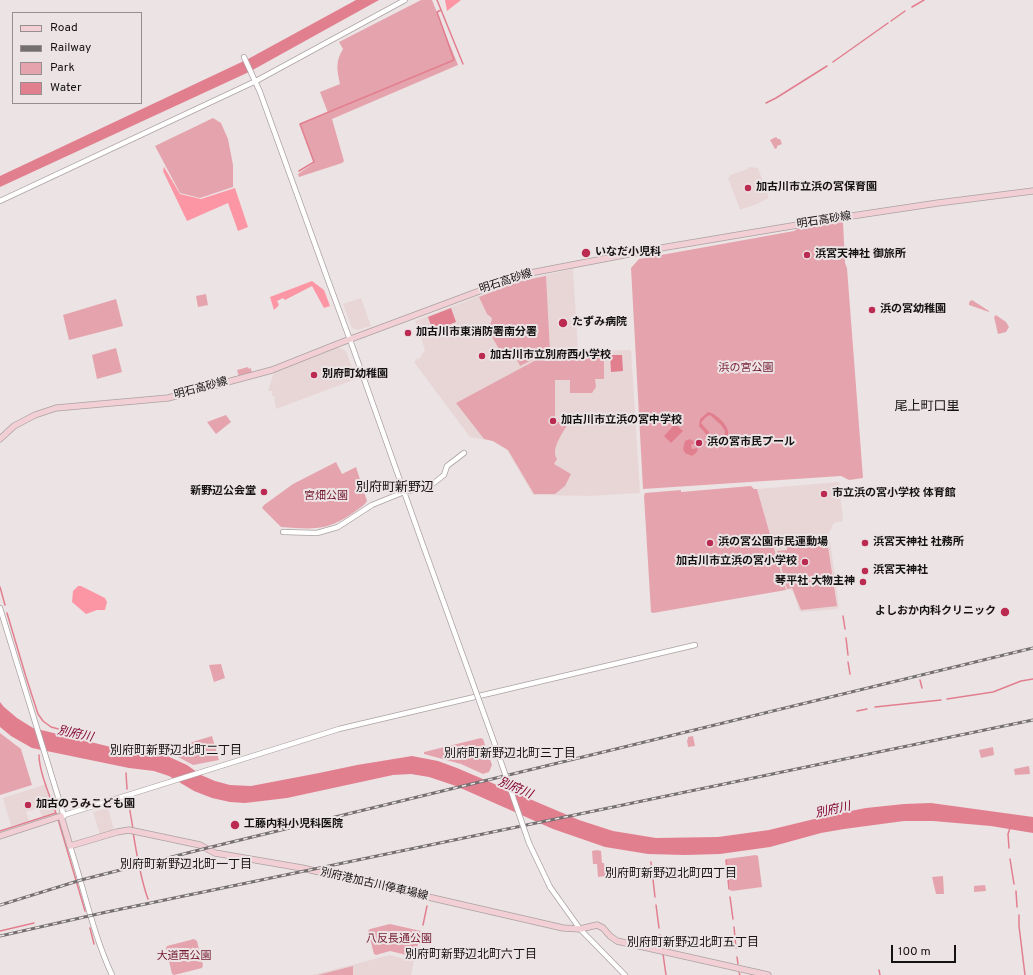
<!DOCTYPE html>
<html>
<head>
<meta charset="utf-8">
<style>
  body { margin:0 }
  #map { position:relative; width:1033px; height:975px; overflow:hidden; background:#ece3e4; font-family:Overpass,sans-serif }
  canvas { display:block }
  .legend { position:absolute; left:12px; top:12px; width:130px; height:92px; box-sizing:border-box; background:#ece3e4; border:1px solid #968f90; margin:0; padding:5px 7px; list-style:none; font-size:12px; color:#151213 }
  .legend li { display:flex; align-items:center; gap:8px; height:20px }
  .legend b { width:20px; border:1px solid #968f90 }
  .scale { position:absolute; left:891px; top:945px; width:65px; height:18px; box-sizing:border-box; border:2px solid #151213; border-top:0; padding-left:5px; font-size:12px; line-height:14px; white-space:nowrap; color:#151213; -webkit-text-stroke:3px #ece3e4; paint-order:stroke }
</style>
</head>
<body>
<div id="map">
<canvas width="1033" height="975"></canvas>
<ul class="legend">
<li><b style="height:5px;background:#f1cfd5"></b>Road</li>
<li><b style="height:5px;background:#746f70"></b>Railway</li>
<li><b style="height:11px;background:#e5a4ad"></b>Park</li>
<li><b style="height:11px;background:#e27f8f"></b>Water</li>
</ul>
<div class="scale">100 m</div>
</div>
<script>
const context = document.querySelector('canvas').getContext('2d');
context.lineJoin = 'round';
function paint(path, color) { context.fillStyle = color; context.fill(path, 'evenodd'); }
function stroke(path, color, width, dash) { context.strokeStyle = color; context.lineWidth = width; context.lineCap = dash ? 'butt' : 'round'; context.setLineDash(dash || []); context.stroke(path); }
function write(font, color, halo, rows, align = 'center') {
  context.font = font + ' Overpass,"Noto Sans JP",sans-serif'; context.lineWidth = 4; context.setLineDash([]); context.textBaseline = 'middle'; context.strokeStyle = halo; context.fillStyle = color; for (const [text, x, y, turn = 0] of rows) {
    context.save(); context.translate(x, y); context.rotate((+turn || 0) * Math.PI / 180); context.textAlign = isNaN(turn) ? turn : align; if (halo) context.strokeText(text, 0, 0); context.fillText(text, 0, 0); context.restore();
  }
}
const built = new Path2D(`
  M748,167L758,168L769,198L757,204L740,210L728,178L730,177V175L748,169Z
  M573,269L578,351H561L631,350L640,492L639,493L591,496L533,495L507,450L492,441L470,437L414,362L418,358L419,359L425,350L415,321L517,281Z
  M361,298L371,326L358,330L352,328L343,304Z
  M338,347L346,351L356,379L276,409L274,396H272V391H268L274,372Z
  M839,482L843,521L834,523L829,533L839,607L837,609L801,612L799,610L793,591L790,590H786L757,489Z
  M47,784L46,788L55,813L42,817L39,808L26,812L29,821L11,826L3,798Z
  M108,808L114,830L113,832L100,835L93,812Z
  M390,955L414,961L411,975H312Z`);
const green = new Path2D(`
  M421,0H432L458,65L332,119L344,161L342,163L299,177L298,174L314,163L300,124L328,113L320,92L340,84C337,70 335,62 343,49L339,42Z
  M213,118L221,123L228,139L233,165V187L200,198L180,193L155,146Z
  M776,137L778,139H780L782,144L777,146V148L775,149L770,140Z
  M843,222L845,263L847,268L863,478L849,480L841,476L643,489L631,268L639,259L794,231L797,229Z
  M546,276L550,351L520,366L514,353L504,358L486,326L491,323L492,318L487,314L479,297L517,282Z
  M206,294L208,305L198,307L196,296Z
  M116,299L123,326L69,340L63,315Z
  M972,300L989,311V312L969,305V302Z
  M996,315L1006,322L1009,327L1006,332L998,334L994,317Z
  M116,348L122,372L97,379L92,355Z
  M604,351V379H595L596,387L592,393H570V380H555V422H569C564,431 550,449 557,459L554,464L571,474L565,486L555,494H534L508,450L493,441L484,439L456,403L551,352Z
  M248,367L249,369L251,368L252,374L239,377L237,370Z
  M226,415L231,422L216,434L207,422Z
  M336,462L342,474L356,467L367,501C364,506 358,509 353,513C325,532 312,529 281,527L262,508L264,505L293,484Z
  M751,486L754,489H757L786,590L653,613L651,612L644,496L645,493L681,490V492Z
  M827,540L837,606L801,610L792,588L787,589L777,551L787,550V547L798,546V544Z
  M221,664L225,678L214,682L209,665Z
  M0,733L21,749L32,785L0,795Z
  M212,736L219,760L193,765L180,758L169,753V749Z
  M693,736L695,746L688,747L687,740L688,739V737Z
  M481,738L483,739L492,765L489,772L483,774L461,764L424,754V752Z
  M993,747L994,755L981,758L979,750Z
  M1029,766L1030,774L1015,775L1014,769Z
  M597,850L601,851L602,863H604L606,876L598,877L597,864H593L592,851Z
  M756,855L758,856L762,887L732,891L730,890L726,859Z
  M943,876L944,894H936L932,877Z
  M985,885L986,891L974,892V886Z
  M390,924L421,931L415,957L390,951L376,955L374,954L368,931L370,929Z
  M194,939L197,941L203,965L202,968L174,975L172,974L166,948L167,946Z
  M353,966V975H318Z`);
const forest = new Path2D(`
  M445,0H461L447,11Z
  M164,167L180,194L201,199L235,188L248,227L238,231L228,203L187,221L163,171Z
  M312,281L324,290L330,306L324,308L312,286L285,300L283,298L277,301L279,305L274,310L270,297Z
  M78,586H81L105,598L107,602L105,610H97L86,614L72,602L73,591Z`);
const water = new Path2D(`
  M356,0H379L249,72L0,187V176L248,59Z
  M451,308L456,322L433,331L428,317Z
  M610,355H622L623,371L611,372Z
  M708,412C713,413 715,415 719,418C722,421 727,426 728,431C730,439 718,451 710,444C707,441 708,436 705,433C703,430 701,429 699,426L700,419ZM710,415L721,425L725,431C725,437 720,442 714,443L711,440L709,432L701,423L706,417Z
  M675,424L683,431L671,443L664,436Z
  M690,439L695,442V443L691,445L692,449L697,448L698,450L696,453L692,456L685,453L683,449L685,441Z
  M0,702L4,707L17,718L33,728L111,747L165,755L187,765L201,775L215,781L230,785L251,786L319,773L357,765L412,756L438,761L457,768L579,820L613,831L656,838L718,837L769,830L835,814L866,808L904,804L931,803L1033,817V833L991,826L933,821H904L844,829L821,833L770,847L720,854L685,855L648,854L605,847L553,829L456,786L429,777L411,774L393,775L287,798L245,803L230,802L212,798L194,791L169,776L154,771L129,768L32,748L11,736L0,727Z`);
const stream = new Path2D(`
  M437,0L463,64
  M912,7L924,0
  M891,21L905,11
  M833,62L888,23
  M766,103L776,98L827,66
  M299,171L314,162L300,124L454,60L437,12L441,10
  M0,587L5,605
  M7,613L26,677L38,714L43,721L51,727L74,733
  M843,616L845,629
  M846,638L848,655
  M848,662L850,674
  M920,680L922,688
  M947,699L993,692L1021,681L1033,679
  M875,707L941,700
  M857,711L867,709
  M39,755C39,772 51,799 57,816
  M126,773L127,789
  M129,805L133,829
  M58,819L85,911
  M0,831L56,813
  M133,832C137,855 140,877 148,899
  M1009,848L1008,834L1010,828
  M1010,859L1014,884
  M726,860L729,889
  M651,862L655,897
  M1016,891L1017,907
  M730,897L733,919
  M656,905L659,928
  M1019,915V926L1025,975
  M423,925L427,906
  M734,927L736,948
  M90,928L94,944
  M0,931L34,923
  M660,935L661,946
  M663,954L666,975
  M737,957L738,964
  M879,970L880,975
  M739,973L740,975`);
const tertiary = new Path2D(`
  M244,57L260,92L329,283L353,348L424,548
  M0,201L256,81L405,0
  M283,532L317,533L338,527L372,505L404,492L430,486L444,475L447,466L464,453
  M0,608L64,816
  M61,816L339,729L695,645
  M70,846C84,889 93,934 112,975
  M550,887L580,929L625,975`);
const secondary = new Path2D(`
  M0,439L14,426L35,415L56,408L168,398L272,370L340,343L525,274L655,249L845,217L938,203L1033,191
  M0,836L61,816L70,846L117,832L129,830L200,845L215,853L302,868L563,928L580,929L597,925L603,928L610,936L617,941L768,975`);
const rail = new Path2D(`
  M0,905L81,880L207,848L1033,648
  M0,936L102,913L1033,720`);
const tertiaryBridge = new Path2D(`
  M424,548L493,739L529,843L550,887`);
const markers = [
  [748,188,4,"#bb2b51"],
  [586,253,5,"#bb2b51"],
  [807,255,4,"#bb2b51"],
  [872,310,4,"#bb2b51"],
  [563,323,5,"#bb2b51"],
  [408,333,4,"#bb2b51"],
  [482,356,4,"#bb2b51"],
  [314,375,4,"#bb2b51"],
  [553,421,4,"#bb2b51"],
  [699,443,4,"#bb2b51"],
  [264,492,4,"#bb2b51"],
  [824,494,4,"#bb2b51"],
  [710,543,4,"#bb2b51"],
  [865,543,4,"#bb2b51"],
  [805,562,4,"#bb2b51"],
  [865,571,4,"#bb2b51"],
  [863,582,4,"#bb2b51"],
  [1005,612,5,"#bb2b51"],
  [28,805,4,"#bb2b51"],
  [235,825,5,"#bb2b51"]
];
const poiNames = [
  ["加古川市立浜の宮保育園",756,188],
  ["いなだ小児科",595,253],
  ["浜宮天神社 御旅所",815,255],
  ["浜の宮幼稚園",880,310],
  ["たずみ病院",572,323],
  ["加古川市東消防署南分署",416,333],
  ["加古川市立別府西小学校",490,356],
  ["別府町幼稚園",322,375],
  ["加古川市立浜の宮中学校",561,421],
  ["浜の宮市民プール",707,443],
  ["新野辺公会堂",256,492,"right"],
  ["市立浜の宮小学校 体育館",832,494],
  ["浜の宮公園市民運動場",718,543],
  ["浜宮天神社 社務所",873,543],
  ["加古川市立浜の宮小学校",797,562,"right"],
  ["浜宮天神社",873,571],
  ["琴平社 大物主神",855,582,"right"],
  ["よしおか内科クリニック",996,612,"right"],
  ["加古のうみこども園",36,805],
  ["工藤内科小児科医院",244,825]
];
const streetNames = [
  ["明石高砂線",824,221,-9],
  ["明石高砂線",506,282,-18],
  ["明石高砂線",201,389,-15],
  ["別府港加古川停車場線",374,885,13]
];
const parkNames = [
  ["浜の宮公園",746,369],
  ["宮畑公園",326,497],
  ["八反長通公園",399,940],
  ["大道西公園",184,957]
];
const waterNames = [
  ["別府川",75,735,12],
  ["別府川",515,789,23],
  ["別府川",833,811,-12]
];
const neighbourhoodNames = [
  ["別府町新野辺北町二丁目",176,752],
  ["別府町新野辺北町三丁目",510,755],
  ["別府町新野辺北町一丁目",186,866],
  ["別府町新野辺北町四丁目",671,875],
  ["別府町新野辺北町五丁目",693,944],
  ["別府町新野辺北町六丁目",471,956]
];
const quarterNames = [
  ["尾上町口里",927,407],
  ["別府町新野辺",395,488]
];
paint(built, '#e8d6d7');
paint(green, '#e5a4ad');
paint(forest, '#fc96a5');
paint(water, '#e27f8f');
stroke(stream, '#e27f8f', 1.5);
stroke(tertiary, '#aba2a3', 6);
stroke(secondary, '#aba2a3', 7);
stroke(tertiary, '#fff', 4.5);
stroke(secondary, '#f1cfd5', 5.5);
stroke(rail, '#746f70', 3);
stroke(rail, '#ece3e4', 1.5, [4.5]);
stroke(tertiaryBridge, '#aba2a3', 6, []);
stroke(tertiaryBridge, '#fff', 4.5);
for (const [x, y, r, color] of markers) { const dot = new Path2D(); dot.arc(x, y, r, 0, 2 * Math.PI); context.fillStyle = color; context.fill(dot); stroke(dot, '#ece3e4', 1.5); }
write('bold 11px', '#151213', '#ece3e4', poiNames, 'left');
write('11px', '#151213', '#ece3e4', streetNames);
write('11px', '#731a31', '#ece3e4', parkNames);
write('italic 12px', '#810330', '#ece3e4', waterNames);
write('12px', '#151213', '#ece3e4', neighbourhoodNames);
write('13px', '#151213', '#ece3e4', quarterNames);
</script>
</body>
</html>
